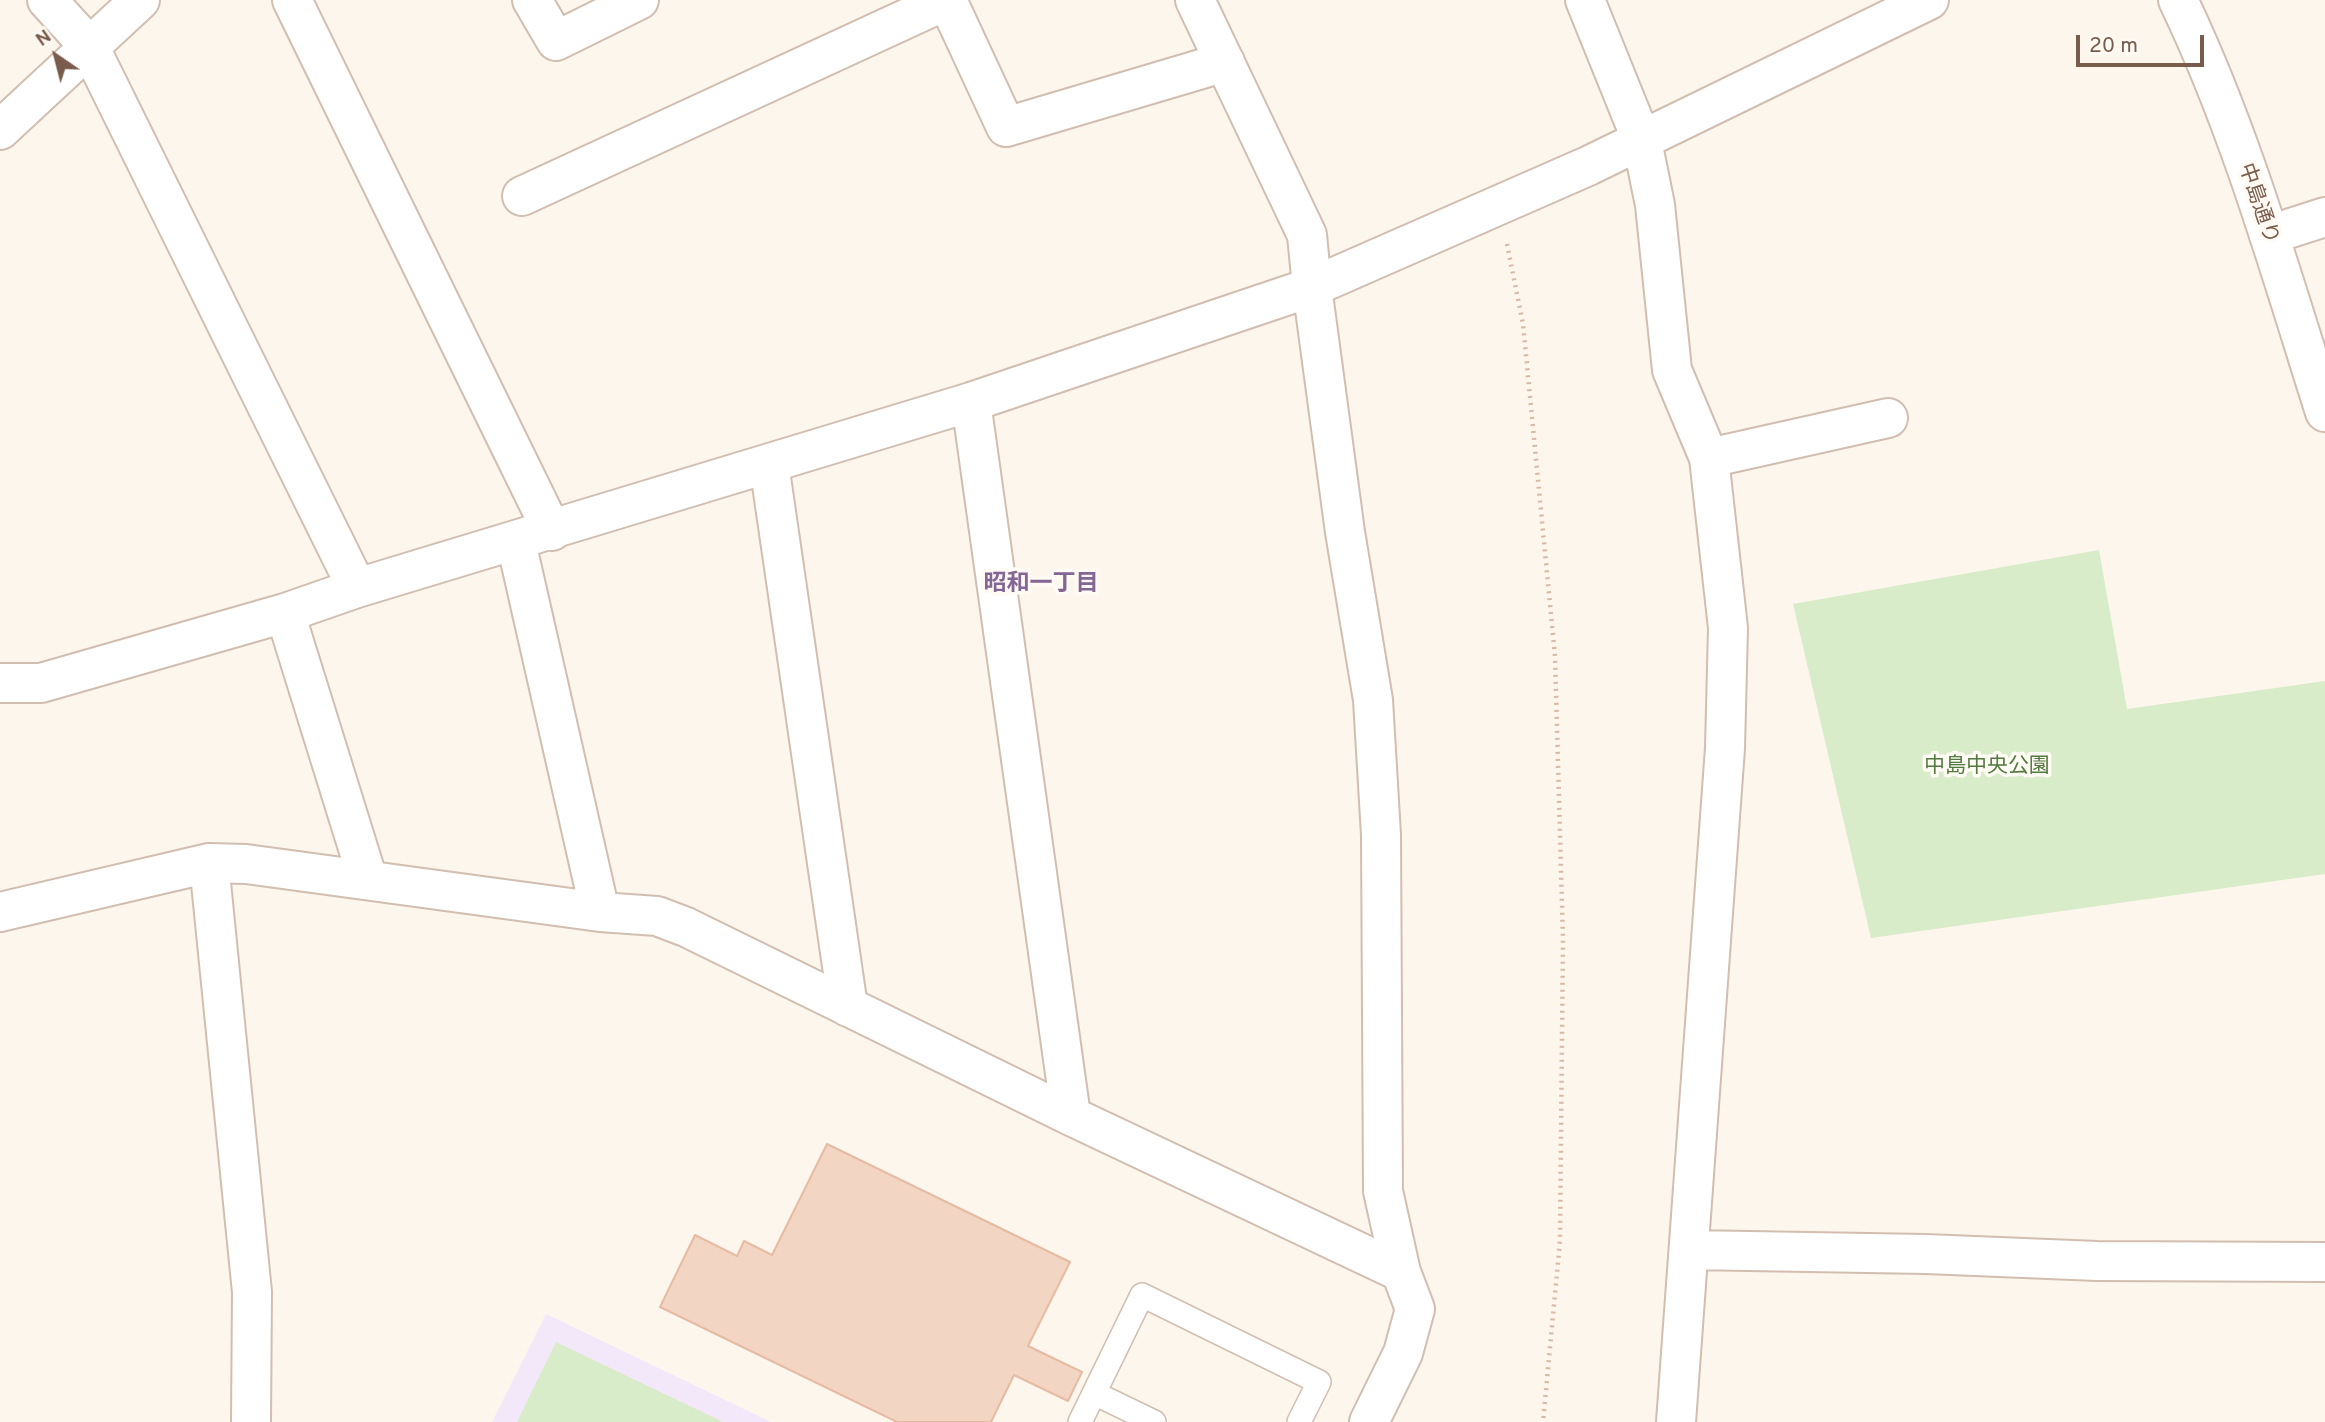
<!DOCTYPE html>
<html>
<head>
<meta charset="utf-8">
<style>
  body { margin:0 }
  #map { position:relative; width:2325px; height:1422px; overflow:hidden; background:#fdf6ec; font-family:Overpass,sans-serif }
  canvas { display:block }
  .north { position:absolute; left:21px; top:21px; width:70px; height:70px; -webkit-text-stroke:5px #fffaf3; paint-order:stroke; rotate:325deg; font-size:19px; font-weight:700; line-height:28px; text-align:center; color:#7a5c4d }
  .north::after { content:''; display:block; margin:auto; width:24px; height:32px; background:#7a5c4d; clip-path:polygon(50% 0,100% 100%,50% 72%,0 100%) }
  .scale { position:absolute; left:2076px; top:35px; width:128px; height:32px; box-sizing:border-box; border:4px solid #7a5c4d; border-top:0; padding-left:9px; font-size:21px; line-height:24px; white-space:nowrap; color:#7a5c4d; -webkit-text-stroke:5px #fffaf3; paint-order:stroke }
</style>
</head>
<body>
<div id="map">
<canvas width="2325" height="1422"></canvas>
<div class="north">N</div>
<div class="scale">20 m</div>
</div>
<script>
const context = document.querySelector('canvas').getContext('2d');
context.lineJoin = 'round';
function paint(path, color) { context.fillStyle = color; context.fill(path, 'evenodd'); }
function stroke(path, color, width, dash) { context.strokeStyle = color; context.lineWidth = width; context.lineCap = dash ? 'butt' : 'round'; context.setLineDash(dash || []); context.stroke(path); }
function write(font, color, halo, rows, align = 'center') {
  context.font = font + ' Overpass,"Noto Sans JP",sans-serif'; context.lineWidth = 7; context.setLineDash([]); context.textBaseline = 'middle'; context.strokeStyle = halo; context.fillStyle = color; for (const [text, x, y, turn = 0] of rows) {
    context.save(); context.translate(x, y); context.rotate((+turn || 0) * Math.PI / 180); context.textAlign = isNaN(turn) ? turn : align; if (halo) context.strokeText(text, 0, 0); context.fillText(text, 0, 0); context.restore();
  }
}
const education = new Path2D(`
  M546,1314L771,1422H492Z`);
const green = new Path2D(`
  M2099,550L2127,709L2325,681V874L1871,938L1793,604Z
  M556,1342L723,1422H517Z`);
const building = new Path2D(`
  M827,1144L1070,1262L1028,1346L1082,1372L1068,1401L1014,1375L991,1422H897L660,1307L695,1235L737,1256L744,1241L772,1255Z`);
const path = new Path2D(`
  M1507,244L1523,324L1555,656L1563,940L1560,1241L1543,1422`);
const service = new Path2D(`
  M1094,1393L1154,1422
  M1080,1422L1142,1295L1319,1382L1299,1422`);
const minor = new Path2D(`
  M47,0L89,46L357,588
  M292,0L552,531
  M532,0L556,41L639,0
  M1195,0L1307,235L1312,287L1345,532L1373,700L1381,835L1383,1191L1401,1272L1415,1309L1403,1353L1369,1422
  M1585,0L1642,141L1655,205L1672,370L1709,458L1728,628L1725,748L1676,1422
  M0,130L140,0
  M522,196L947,0L1006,127L1225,62
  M2269,235L2325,217
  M971,402L1071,1116
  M1709,458L1888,418
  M769,464L848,1007
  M516,542L600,912
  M285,613L368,880
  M0,683H41L285,613L357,588L971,402L1312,287L1588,166L1929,0
  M209,863L252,1292L251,1422
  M0,912L209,863L246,864L600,912L657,916L686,927L1071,1116L1401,1272
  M1690,1250L1926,1254L2097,1261L2325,1262`);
const tertiary = new Path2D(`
  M2178,0C2241,131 2281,274 2325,412`);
const streetNames = [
  ["中島通り",2257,204,71]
];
const parkNames = [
  ["中島中央公園",1987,768]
];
const neighbourhoodNames = [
  ["昭和一丁目",1041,585]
];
paint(education, '#f3e8fa');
paint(green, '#d8ecc9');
paint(building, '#f3d5c3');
stroke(building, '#e6bba3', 2);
stroke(service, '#d1beb0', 26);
stroke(minor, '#d1beb0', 42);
stroke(tertiary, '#d1beb0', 42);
stroke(path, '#d9b8a5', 4.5, [2, 5]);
stroke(service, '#fff', 23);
stroke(minor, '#fff', 38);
stroke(tertiary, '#fff', 38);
write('21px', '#7a5c4d', '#fffaf3', streetNames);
write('21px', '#537a41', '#fffaf3', parkNames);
write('bold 23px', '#846695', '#fffaf3', neighbourhoodNames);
</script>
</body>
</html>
